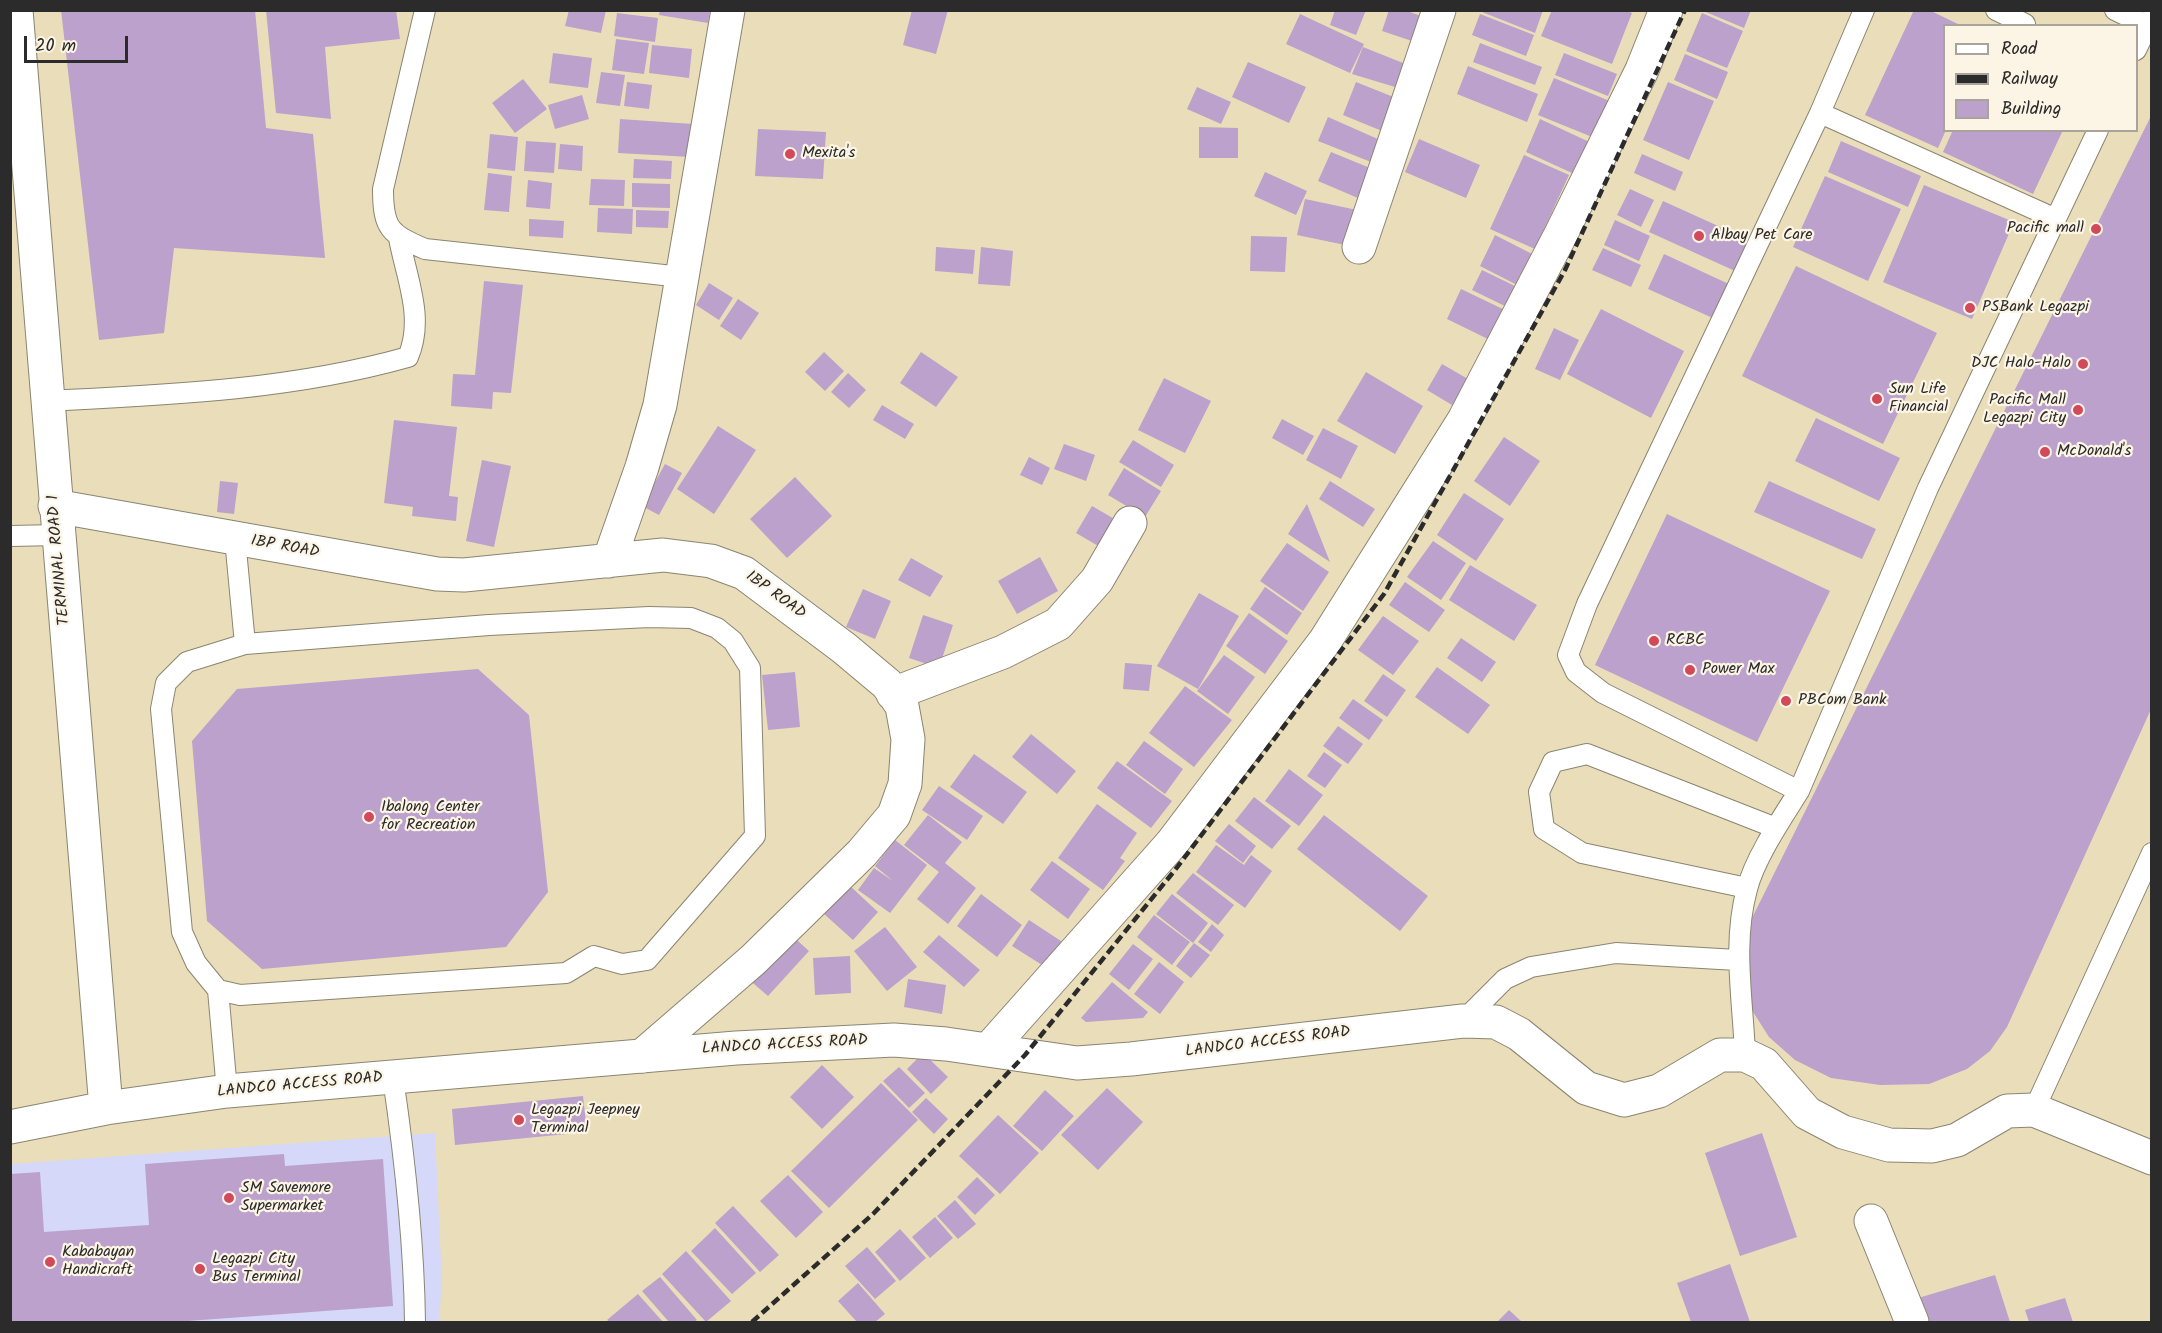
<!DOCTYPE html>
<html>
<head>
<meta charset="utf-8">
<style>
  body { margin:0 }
  #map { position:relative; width:2162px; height:1333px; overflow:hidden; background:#e9deb9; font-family:Kalam,sans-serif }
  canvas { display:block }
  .frame { position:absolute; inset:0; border:12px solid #2b2b2b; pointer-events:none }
  .legend { position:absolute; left:1943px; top:24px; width:195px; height:108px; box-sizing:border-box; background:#fcf5e5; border:2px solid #a8a49b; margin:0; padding:8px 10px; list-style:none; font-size:18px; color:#2b2b2b }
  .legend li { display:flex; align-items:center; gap:12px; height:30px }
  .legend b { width:30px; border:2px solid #a8a49b }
  .scale { position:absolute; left:24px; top:36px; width:104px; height:27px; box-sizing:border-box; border:3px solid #2b2b2b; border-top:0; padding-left:8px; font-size:18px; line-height:21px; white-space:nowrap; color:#2b2b2b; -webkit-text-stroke:4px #fcf5e5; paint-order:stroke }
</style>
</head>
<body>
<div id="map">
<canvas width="2162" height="1333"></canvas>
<div class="frame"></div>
<ul class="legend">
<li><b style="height:8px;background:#fff"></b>Road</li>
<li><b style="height:8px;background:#2b2b2b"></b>Railway</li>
<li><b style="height:16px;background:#bba1cb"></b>Building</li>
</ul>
<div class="scale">20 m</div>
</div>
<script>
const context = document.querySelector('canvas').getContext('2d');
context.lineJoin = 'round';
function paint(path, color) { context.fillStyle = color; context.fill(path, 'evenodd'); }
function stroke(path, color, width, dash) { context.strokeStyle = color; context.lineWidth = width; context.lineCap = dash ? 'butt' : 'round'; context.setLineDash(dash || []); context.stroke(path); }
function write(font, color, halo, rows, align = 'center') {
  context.font = font + ' Kalam,sans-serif'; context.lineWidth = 4.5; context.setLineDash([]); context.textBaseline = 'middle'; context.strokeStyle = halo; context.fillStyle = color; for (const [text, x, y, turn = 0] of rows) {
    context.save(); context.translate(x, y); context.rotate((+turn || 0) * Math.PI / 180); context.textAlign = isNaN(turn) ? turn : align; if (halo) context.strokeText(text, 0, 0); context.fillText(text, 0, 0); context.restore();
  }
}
const built = new Path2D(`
  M435,1133L442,1282L439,1322H11V1164Z`);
const building = new Path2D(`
  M61,10H255L266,128L313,134L325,258L174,248L164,333L99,340Z
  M266,10H396L400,39L325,47L331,119L276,113Z
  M569,10H606L601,33L565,26Z
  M660,10H710L708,23L659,15Z
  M912,10H948L936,54L903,45Z
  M1335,10H1366L1356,35L1330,25Z
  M1389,10H1404L1433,20L1424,45L1382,31Z
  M1477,10H1543L1535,33Z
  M1552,10H1625L1632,13L1612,64L1541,36Z
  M1701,10H1751L1744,28Z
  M1914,10H1929L1962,26H1944L1946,130L1938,148L1865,115Z
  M617,13L658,18L655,42L614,36Z
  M1702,13L1743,31L1727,68L1686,51Z
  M1300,14L1364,44L1350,73L1286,44Z
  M1480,14L1534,35L1526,56L1472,35Z
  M616,39L649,43L644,74L612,70Z
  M1480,43L1542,67L1535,85L1473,62Z
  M652,45L692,49L689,78L649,73Z
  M1363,47L1413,67L1405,90L1352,74Z
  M553,53L592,58L588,88L549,83Z
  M1564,53L1617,74L1608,96L1555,75Z
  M1685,54L1728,72L1717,99L1674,80Z
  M1248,62L1306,87L1289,123L1232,97Z
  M1468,66L1538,94L1527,122L1457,94Z
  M601,72L625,75L620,106L596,103Z
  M1554,78L1617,104L1602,141L1538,115Z
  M523,79L547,109L515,133L492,103Z
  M627,82L652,85L649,109L624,106Z
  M1356,82L1396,98L1382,131L1343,115Z
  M1668,82L1714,101L1689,160L1643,140Z
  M1197,87L1231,102L1221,124L1187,109Z
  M582,95L589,119L555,129L548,105Z
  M2152,114V707L2007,1027L1990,1051L1967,1069L1929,1084L1880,1085L1831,1078L1795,1060L1769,1037L1748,1004L1741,967L1750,922Z
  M1328,117L1380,140L1371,162L1318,141Z
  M620,119L693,124L691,157L618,153Z
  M1540,119L1598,146L1583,178L1526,152Z
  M1199,127L1238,128V158H1199Z
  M758,129L826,132L823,179L755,176Z
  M1953,130H2063L2033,194L1943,152Z
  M490,134L518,137L515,171L487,168Z
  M1419,139L1480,165L1466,198L1405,172Z
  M526,141L556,143L554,173L524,171Z
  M1841,141L1921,176L1908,207L1828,172Z
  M560,144L583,146L582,171L558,169Z
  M1331,152L1370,168L1358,198L1318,181Z
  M1642,154L1683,172L1675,191L1634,173Z
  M1524,155L1569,175L1535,249L1490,229Z
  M634,159L672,161L671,179L633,178Z
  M1265,172L1307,191L1296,215L1254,196Z
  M488,173L512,176L509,212L484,210Z
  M1825,176L1901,209L1868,281L1793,247Z
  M591,179L625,180L624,206L589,205Z
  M528,180L552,183L550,209L526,207Z
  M632,183L670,184V208L632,207Z
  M1924,185L2014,222L1972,319L1883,282Z
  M1630,189L1654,200L1641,227L1617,215Z
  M1305,199L1357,210L1350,246L1297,235Z
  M1663,201L1749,240L1735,271L1649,232Z
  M598,208L633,209L632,234L597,232Z
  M636,210L669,211L668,228L636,227Z
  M529,219L564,221L563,238L529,236Z
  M1615,220L1650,236L1639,261L1604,245Z
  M1495,235L1538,257L1523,288L1480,266Z
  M1251,236L1287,237L1285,272L1250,271Z
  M936,247L975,250L973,274L935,271Z
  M981,247L1013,251L1010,286L978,284Z
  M1603,248L1641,265L1631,287L1592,270Z
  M1664,254L1731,285L1715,319L1648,289Z
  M1796,266L1937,333L1883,444L1742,376Z
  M1482,270L1523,290L1513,310L1472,290Z
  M484,281L523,285L511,393L493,392L492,409L451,406L453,374L475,375Z
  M709,283L733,298L719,320L696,305Z
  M1461,289L1509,312L1494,342L1447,319Z
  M738,299L759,313L741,340L720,326Z
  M1601,309L1684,351L1651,418L1567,374Z
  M1554,328L1579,340L1560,380L1535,369Z
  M824,352L844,371L825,391L805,372Z
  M921,352L958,377L936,407L900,383Z
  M1442,364L1468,379L1452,405L1427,390Z
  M1366,372L1423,406L1395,454L1337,421Z
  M848,373L866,390L849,408L831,392Z
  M1164,378L1211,401L1185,453L1138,430Z
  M882,405L914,424L905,439L873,420Z
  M1816,418L1900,458L1879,501L1795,461Z
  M1282,419L1314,436L1303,455L1272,438Z
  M394,420L457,427L449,496L458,497L456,521L412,516L413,507L384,503Z
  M718,426L756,450L714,514L677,489Z
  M1323,428L1358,446L1341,479L1306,460Z
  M1504,437L1540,461L1510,506L1474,481Z
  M1133,440L1174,465L1161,487L1119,462Z
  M1064,444L1095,455L1086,481L1054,469Z
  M1029,457L1050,468L1042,485L1020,475Z
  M482,460L511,466L494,547L466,541Z
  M665,464L682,473L659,515L642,506Z
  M1124,468L1161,491L1145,517L1108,495Z
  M795,477L832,516L787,558L750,519Z
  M220,481L238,483L234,514L217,512Z
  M1330,481L1375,509L1363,527L1319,499Z
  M1769,481L1876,529L1862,559L1754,512Z
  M1464,493L1504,519L1476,561L1437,535Z
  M1307,504L1330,562L1288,534Z
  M1092,506L1123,524L1107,551L1076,533Z
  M1667,514L1830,591L1757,742L1595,665Z
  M1433,541L1466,563L1441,600L1407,577Z
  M1287,543L1329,572L1303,611L1260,581Z
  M1040,557L1058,591L1017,614L998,581Z
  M911,558L943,576L930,597L898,580Z
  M1470,565L1537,605L1514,641L1449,600Z
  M1405,582L1445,610L1429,632L1389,605Z
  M1265,587L1302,613L1287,635L1250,609Z
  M863,589L891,601L875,639L846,627Z
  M1199,593L1239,616L1198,689L1157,666Z
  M1249,613L1288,641L1265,674L1226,646Z
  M923,615L953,625L939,668L909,658Z
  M1383,616L1419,641L1393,675L1358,650Z
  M1461,638L1496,662L1482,682L1447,658Z
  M1224,655L1255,677L1228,714L1197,691Z
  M1125,663L1152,665L1149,691L1123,689Z
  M1437,667L1490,705L1468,734L1415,697Z
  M478,669L529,715L548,892L506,947L262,969L207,921L192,741L237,689Z
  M795,672L800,727L768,730L762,675Z
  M1383,674L1406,690L1387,717L1364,701Z
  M1185,686L1232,720L1194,767L1149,733Z
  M1353,699L1383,720L1369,740L1339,718Z
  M1338,726L1363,744L1348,764L1323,746Z
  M1031,734L1076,771L1057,794L1012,757Z
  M1144,741L1183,769L1165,794L1126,765Z
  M1324,752L1342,765L1325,788L1307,776Z
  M974,754L1027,792L1003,824L950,787Z
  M1117,761L1172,801L1151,828L1097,788Z
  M1289,769L1323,795L1299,826L1265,801Z
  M939,786L983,816L967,840L922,810Z
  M1254,797L1291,826L1272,849L1235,821Z
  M1097,804L1137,833L1120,858L1125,861L1103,890L1058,858Z
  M928,815L962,842L945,863L976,888L948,924L917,899L939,872L904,845Z
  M1324,815L1428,896L1400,931L1297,849Z
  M1229,824L1256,846L1243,863L1215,841Z
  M895,840L927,865L890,913L858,890L874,868L893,881L875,866Z
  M1216,845L1244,865L1251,855L1272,871L1245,908L1196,872Z
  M1052,861L1090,889L1068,919L1030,890Z
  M1193,873L1234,905L1218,925L1176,893Z
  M849,885L878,912L853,940L823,913Z
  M981,894L1022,925L997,957L957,926Z
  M1172,894L1208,923L1193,943L1156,914Z
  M1154,915L1190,942L1172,965L1137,937Z
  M1029,920L1067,945L1050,970L1012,946Z
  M1212,924L1224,935L1211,952L1198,942Z
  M885,927L917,967L887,991L854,951Z
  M789,933L809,951L768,996L747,978Z
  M939,935L980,970L964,987L923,952Z
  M1194,943L1210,955L1191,978L1176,966Z
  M1133,944L1153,959L1129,990L1109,974Z
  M850,956L851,993L815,995L813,958Z
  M1159,962L1184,982L1160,1014L1134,994Z
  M908,979L946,985L942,1014L904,1007Z
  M1112,982L1148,1012L1143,1018L1086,1022L1081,1018Z
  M923,1053L948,1077L931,1094L907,1069Z
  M822,1065L854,1097L822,1129L790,1097Z
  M899,1067L925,1093L909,1108L883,1081Z
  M881,1083L918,1120L829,1208L791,1171Z
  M1107,1088L1143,1122L1098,1170L1061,1135Z
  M1045,1090L1074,1116L1042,1151L1013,1126Z
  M583,1096L587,1132L455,1145L452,1109Z
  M926,1098L948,1119L934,1134L912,1112Z
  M998,1115L1039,1153L1000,1194L959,1156Z
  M1762,1133L1797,1237L1740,1256L1705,1153Z
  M284,1154L285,1166L383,1159L393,1306L174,1322H10V1174L40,1172L44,1232L149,1225L145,1164Z
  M788,1175L823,1212L796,1238L760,1201Z
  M977,1177L995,1195L975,1215L957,1197Z
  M955,1200L976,1224L958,1239L937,1216Z
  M733,1206L779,1255L760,1272L715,1223Z
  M935,1217L953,1238L930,1258L912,1237Z
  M715,1228L756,1273L732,1294L691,1251Z
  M900,1229L926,1258L900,1281L875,1252Z
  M867,1247L896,1281L875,1299L845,1266Z
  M686,1251L731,1301L706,1322L662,1274Z
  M1730,1264L1750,1322H1691L1677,1283Z
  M1995,1275L2010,1322H1923L1915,1299Z
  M660,1277L697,1320L694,1322H669L642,1291Z
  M858,1283L885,1314L875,1322H857L838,1301Z
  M638,1294L663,1322H610L607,1320Z
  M2065,1298L2073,1322H2029L2025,1310Z
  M1509,1310L1522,1322H1497Z`);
const lane = new Path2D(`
  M425,10L383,189C383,229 390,234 425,249L682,277
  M1996,10L2025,24
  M2115,10L2148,26
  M2136,50L2152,17
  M1820,113L2056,219
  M47,401C168,395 291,390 408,357C425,318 406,277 399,238
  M10,536L58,535
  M235,539L245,644
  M1799,791L1603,693L1576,672L1568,655L1587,604L1820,113L1864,10
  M1747,888L1582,853L1544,829L1539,792L1553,762L1587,754L1776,828
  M218,990L196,963L182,932L161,709L166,683L187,662L245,644L489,625L649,617L691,618L717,628L733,641L750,668L755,836L647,960L622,964L594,956L566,973L240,995L218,990L227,1091
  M1463,1021L1505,979L1531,967L1616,953L1737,960
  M1745,1055C1743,999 1732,944 1747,889C1755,858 1782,818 1799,791L1928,488L2098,130
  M393,1078C405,1160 414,1240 415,1322
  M2034,1110L2152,853`);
const street = new Path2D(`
  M1359,247L1439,10
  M55,506L437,574L464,575L663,555L711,561L744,573L844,648L887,684L902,706L908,739L905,784L894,815L862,853L753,960L642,1056
  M609,561L642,467L660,405L728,10
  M893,694L1003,652L1058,624L1097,580L1130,523
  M989,1049L1172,843L1325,641L1464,420L1561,234L1642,70L1666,10
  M1871,1221L1912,1322`);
const secondary = new Path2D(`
  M16,10L106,1108
  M10,1127L106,1108L227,1091L736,1048L894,1040L946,1044L1077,1063L1131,1059L1463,1021L1496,1022L1519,1034L1586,1088L1624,1100L1659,1091L1720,1055H1745L1764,1064L1807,1113L1843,1132L1889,1145L1932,1146L1957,1140L2007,1111L2034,1110L2152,1158`);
const rail = new Path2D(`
  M752,1322L873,1214L1025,1055L1175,870L1384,594L1565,270L1685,10`);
const markers = [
  [790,154,6,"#d1495b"],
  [2096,229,6,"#d1495b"],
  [1699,236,6,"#d1495b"],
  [1970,308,6,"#d1495b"],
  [2083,364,6,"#d1495b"],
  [1877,399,6,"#d1495b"],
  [2078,410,6,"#d1495b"],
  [2045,452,6,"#d1495b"],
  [1654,641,6,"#d1495b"],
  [1690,670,6,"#d1495b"],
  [1786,701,6,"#d1495b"],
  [369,817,6,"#d1495b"],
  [519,1120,6,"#d1495b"],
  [229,1198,6,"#d1495b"],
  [50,1262,6,"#d1495b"],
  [200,1269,6,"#d1495b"]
];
const poiNames = [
  ["Mexita's",802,154],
  ["Pacific mall",2084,229,"right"],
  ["Albay Pet Care",1711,236],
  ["PSBank Legazpi",1982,308],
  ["DJC Halo-Halo",2071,364,"right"],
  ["Sun Life",1889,390],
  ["Financial",1889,408],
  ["Pacific Mall",2066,401,"right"],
  ["Legazpi City",2066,419,"right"],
  ["McDonald's",2057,452],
  ["RCBC",1666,641],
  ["Power Max",1702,670],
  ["PBCom Bank",1798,701],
  ["Ibalong Center",381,808],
  ["for Recreation",381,826],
  ["Legazpi Jeepney",531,1111],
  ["Terminal",531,1129],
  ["SM Savemore",241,1189],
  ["Supermarket",241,1207],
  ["Kababayan",62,1253],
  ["Handicraft",62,1271],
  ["Legazpi City",212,1260],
  ["Bus Terminal",212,1278]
];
const streetNames = [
  ["IBP ROAD",285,548,10],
  ["TERMINAL ROAD 1",60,560,-95],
  ["IBP ROAD",775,596,36],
  ["LANDCO ACCESS ROAD",1268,1043,-7],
  ["LANDCO ACCESS ROAD",785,1046,-3],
  ["LANDCO ACCESS ROAD",300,1086,-5]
];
paint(built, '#d5d8f9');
paint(building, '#bba1cb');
stroke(lane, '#8a8472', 22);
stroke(street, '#8a8472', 35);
stroke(secondary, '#8a8472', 35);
stroke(lane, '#fff', 20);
stroke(street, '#fff', 33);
stroke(secondary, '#fff', 33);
stroke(rail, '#2b2b2b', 4.5, [9, 4.5]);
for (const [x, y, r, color] of markers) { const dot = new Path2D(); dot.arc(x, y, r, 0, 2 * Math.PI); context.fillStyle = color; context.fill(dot); stroke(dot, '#fcf5e5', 2); }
write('16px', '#2b2b2b', '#fcf5e5', poiNames, 'left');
write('16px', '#2b2b2b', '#fcf5e5', streetNames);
</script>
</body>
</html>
